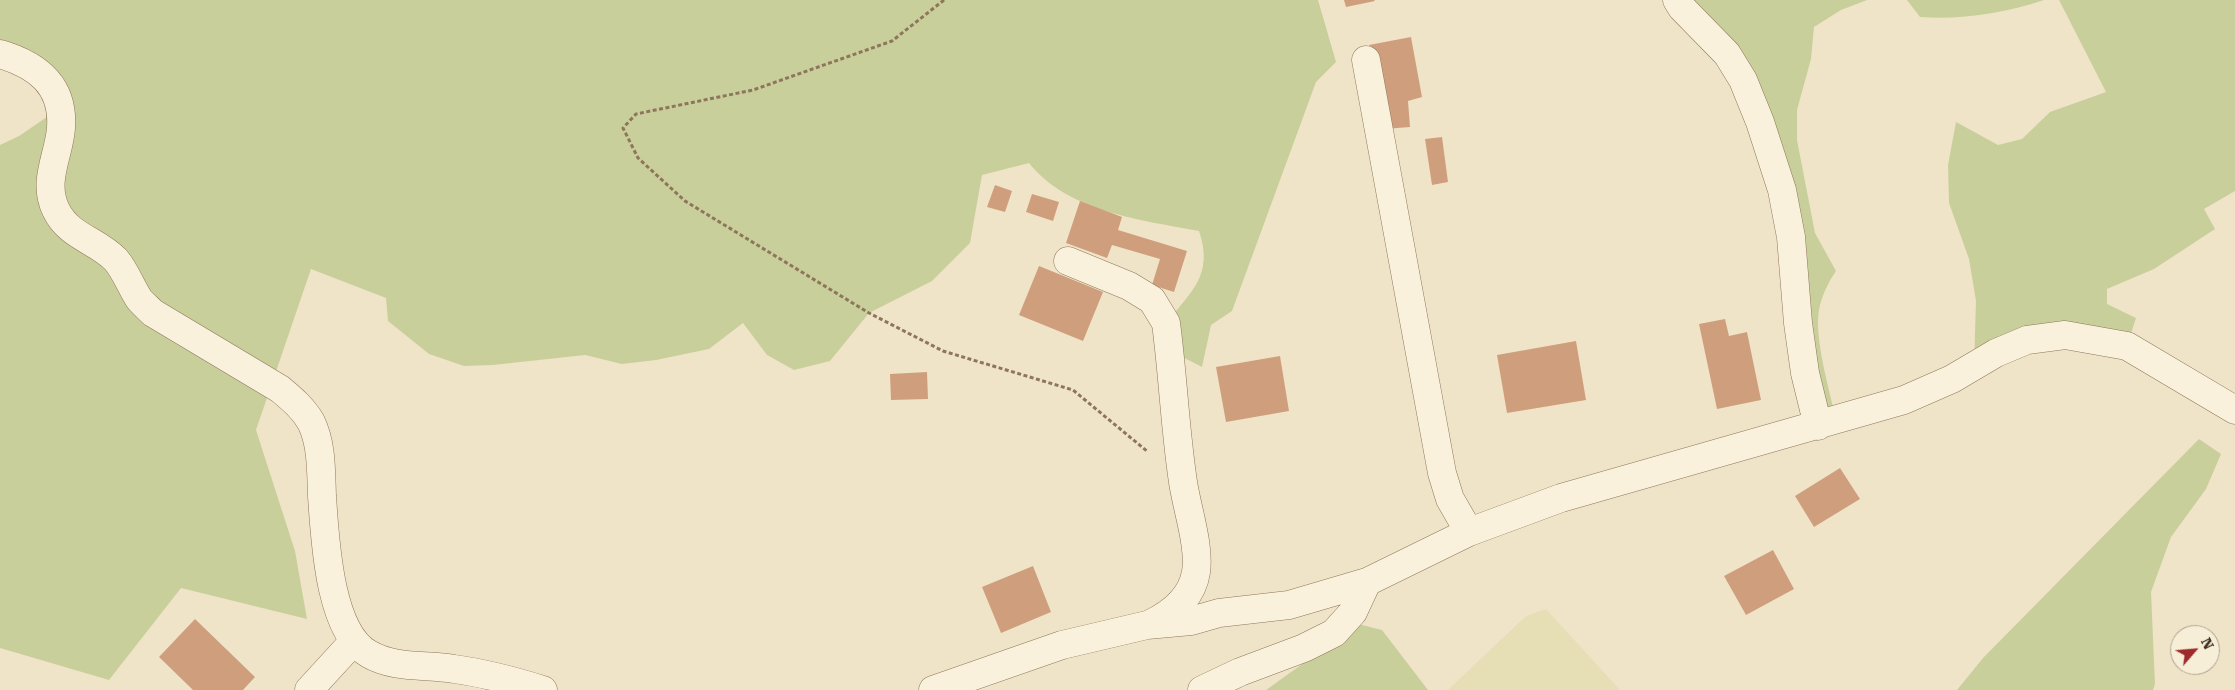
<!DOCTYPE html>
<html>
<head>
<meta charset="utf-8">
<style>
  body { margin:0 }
  #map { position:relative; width:2235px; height:690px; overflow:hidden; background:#f0e4c8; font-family:"Roboto Serif",serif }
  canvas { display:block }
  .north { position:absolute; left:2170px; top:625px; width:50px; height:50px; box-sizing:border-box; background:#f7eed8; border:1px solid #ada18e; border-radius:50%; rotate:63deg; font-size:14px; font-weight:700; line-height:20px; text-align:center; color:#3d2e20 }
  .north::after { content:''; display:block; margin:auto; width:18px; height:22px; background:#9e2a2b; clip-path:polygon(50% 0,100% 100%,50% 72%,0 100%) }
</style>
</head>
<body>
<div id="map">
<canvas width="2235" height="690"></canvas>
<div class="north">N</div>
</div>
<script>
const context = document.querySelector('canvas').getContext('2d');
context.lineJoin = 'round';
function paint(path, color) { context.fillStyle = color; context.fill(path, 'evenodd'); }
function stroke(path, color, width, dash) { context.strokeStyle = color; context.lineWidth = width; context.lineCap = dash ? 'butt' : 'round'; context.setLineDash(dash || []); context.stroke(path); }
const farmland = new Path2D(`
  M1546,609L1620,690H1448L1526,616Z`);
const green = new Path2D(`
  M0,0H1318L1336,62L1316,82L1232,311L1211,325L1202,367L1169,350L1166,323C1191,292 1214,275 1199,231C1141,220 1068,212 1029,163L982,175L970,243L932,281L869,313L830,361L794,370L767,355L743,323L709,349L656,360L622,364L585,355L493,365L464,366L429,354L388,321L386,298L311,269L256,430L295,551L307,619L181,588L109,680L0,648V145L19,136L60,108L0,54Z
  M1677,0H1867L1841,10L1814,27L1811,59L1797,110V140L1815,233L1836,271C1828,283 1822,295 1819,310C1814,340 1830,390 1836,421L1818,426L1760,122Z
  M1907,0H2044C2005,13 1961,20 1920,17Z
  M2059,0H2235V191L2204,209L2215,229L2154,269L2107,289V304L2136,318L2127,346L2087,338L1974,367L1976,301L1969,259L1949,203L1948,165L1956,122L1998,145L2022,139L2050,112L2106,92Z
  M2199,439L2221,454L2206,489L2171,537L2151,592L2155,684L2153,690H1957L1983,658Z
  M1358,624L1382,630L1428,690H1266Z`);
const building = new Path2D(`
  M1344,0H1374L1375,1L1346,7Z
  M1411,37L1422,97L1408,101L1410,127L1384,129L1382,104L1369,45Z
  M1442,137L1448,182L1432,185L1425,139Z
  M995,185L1012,191L1005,212L987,207Z
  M1032,194L1059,202L1053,221L1026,212Z
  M1080,201L1122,217L1118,230L1187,251L1174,292L1152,285L1160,259L1112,245L1107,258L1066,243Z
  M1039,266L1103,292L1083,341L1019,315Z
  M1725,319L1729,336L1747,332L1761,400L1717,409L1699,324Z
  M1576,341L1586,400L1507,413L1497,355Z
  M1280,356L1289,411L1226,422L1216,367Z
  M927,372L928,399L891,400L890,374Z
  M1840,468L1860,499L1814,527L1795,496Z
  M1773,550L1794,589L1746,615L1724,576Z
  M1033,566L1051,612L1001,633L982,587Z
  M195,619L255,677L243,690H193L159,657Z`);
const path = new Path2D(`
  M944,0L892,41L753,90L636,114L623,128L638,158L685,201L869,313L943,351L1073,390L1148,452`);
const minor = new Path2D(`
  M1677,0L1682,8L1727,54L1743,80L1760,122L1782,190L1791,237L1798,323L1805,373L1818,426
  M0,54C37,65 64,85 61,128C59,156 42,181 56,210C69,237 97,240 116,260C126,272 131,287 139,299C143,304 148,308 153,313L280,389C292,399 303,408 311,422C322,444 321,472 322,496C325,539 329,632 369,654C395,669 426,664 454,669C484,673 514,681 543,690
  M1366,60L1442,473L1450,499L1469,532
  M1068,261L1129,286L1152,300L1166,323C1173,376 1175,429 1183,482C1187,509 1200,546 1196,572C1192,598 1171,614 1150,624
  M309,690L353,642
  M933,690L1062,645L1147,625L1191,621L1219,613L1289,605L1367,582L1469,532L1561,498L1904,400L1952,379L1996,353L2027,340L2065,335L2127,346L2235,410
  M1202,690L1240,672L1304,648L1334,633L1353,612L1367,582`);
paint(farmland, '#e6deb5');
paint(green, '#c9cf9b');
paint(building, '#cf9f7d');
stroke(minor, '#8d765c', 29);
stroke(path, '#8d765c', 3, [4, 2.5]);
stroke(minor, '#faf1dc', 28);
</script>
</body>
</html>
